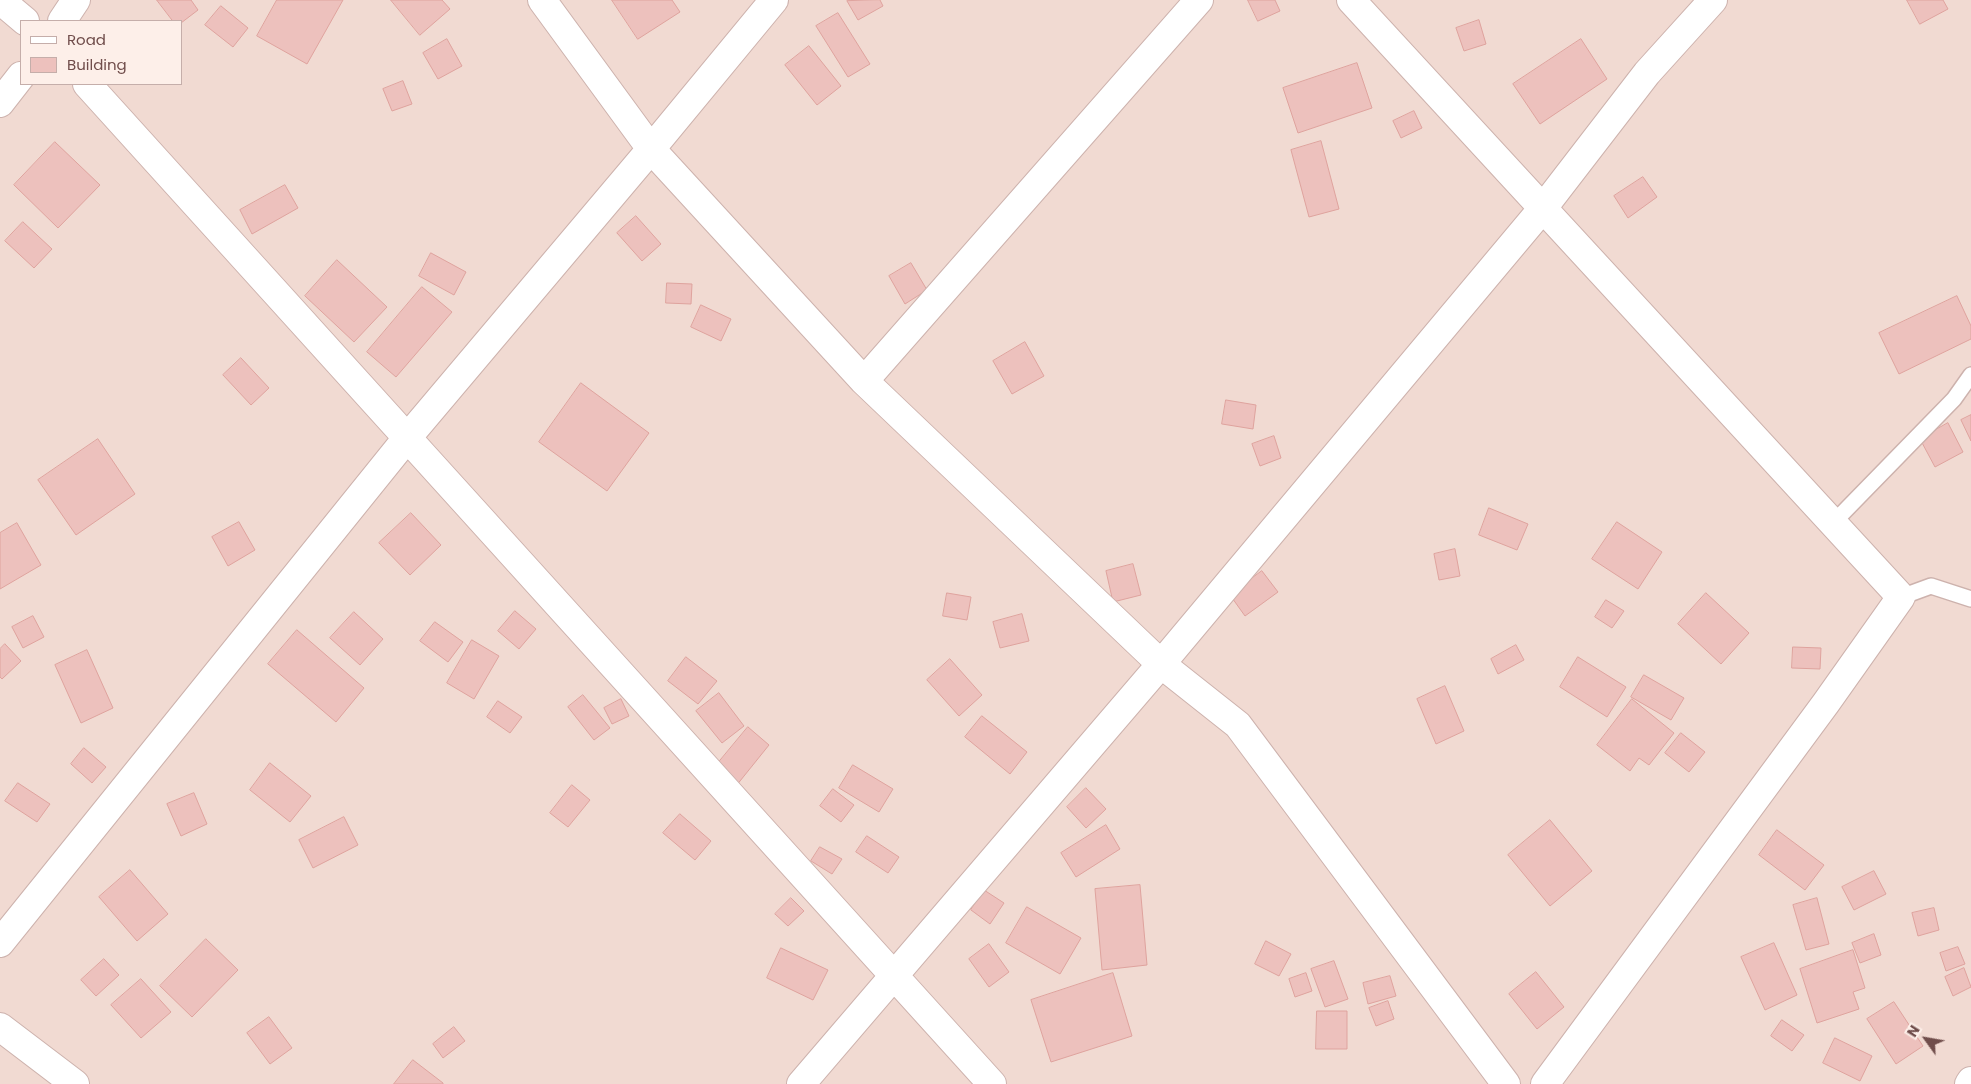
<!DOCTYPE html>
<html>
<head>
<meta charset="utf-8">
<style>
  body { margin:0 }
  #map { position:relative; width:1971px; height:1084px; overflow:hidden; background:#faeae3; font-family:Poppins,sans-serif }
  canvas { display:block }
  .legend { position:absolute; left:20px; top:20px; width:162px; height:65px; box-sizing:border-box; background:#fdefe9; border:1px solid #c5aeaa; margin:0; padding:6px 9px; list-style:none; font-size:15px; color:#704d4b }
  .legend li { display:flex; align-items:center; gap:10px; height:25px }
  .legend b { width:25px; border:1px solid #c5aeaa }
  .north { position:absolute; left:1901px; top:1014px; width:50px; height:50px; -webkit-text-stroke:4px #fdefe9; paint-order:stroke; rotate:302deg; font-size:14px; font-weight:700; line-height:20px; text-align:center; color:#704d4b }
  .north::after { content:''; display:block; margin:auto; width:18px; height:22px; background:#704d4b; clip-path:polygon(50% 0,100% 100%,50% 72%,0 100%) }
</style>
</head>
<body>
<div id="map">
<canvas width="1971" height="1084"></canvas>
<ul class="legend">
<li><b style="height:6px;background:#fff"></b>Road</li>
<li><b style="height:14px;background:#edc1bd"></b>Building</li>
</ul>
<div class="north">N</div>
</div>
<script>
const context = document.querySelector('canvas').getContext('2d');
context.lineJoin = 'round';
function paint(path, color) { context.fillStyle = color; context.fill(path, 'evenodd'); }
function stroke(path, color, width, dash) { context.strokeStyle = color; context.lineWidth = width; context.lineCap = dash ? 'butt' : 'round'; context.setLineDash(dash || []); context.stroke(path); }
const residential = new Path2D(`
  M0,0H1971V1084H0ZM21,21H181V84H21Z`);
const building = new Path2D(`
  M157,0H191L198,10L181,23L173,21Z
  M277,0H343L307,64L257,36Z
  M391,0H442L450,9L420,35Z
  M612,0H672L680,12L638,39Z
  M880,0L883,6L858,20L847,1Z
  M1248,0H1275L1280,11L1258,21Z
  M1907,0H1943L1948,9L1920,24Z
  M221,6L248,28L233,47L205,25Z
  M838,13L870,64L848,77L816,26Z
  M1479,20L1486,44L1464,51L1456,28Z
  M447,39L462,66L438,79L423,53Z
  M1581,39L1607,79L1540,124L1513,84Z
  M809,46L841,86L817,105L785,65Z
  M1357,63L1372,108L1298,133L1283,88Z
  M403,81L412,104L392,111L383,89Z
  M1414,111L1422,128L1401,138L1393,121Z
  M1321,141L1339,209L1309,217L1291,150Z
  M55,142L100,185L58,228L14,185Z
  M1643,177L1657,197L1628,218L1614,196Z
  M285,185L298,208L252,234L240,210Z
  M636,216L661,244L642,261L617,233Z
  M23,222L52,249L34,268L5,241Z
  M431,253L466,272L454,295L419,276Z
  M337,260L387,307L354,342L305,296Z
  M911,263L927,290L905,304L889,276Z
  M667,283L692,284L691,304L666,303Z
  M422,287L452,312L396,377L367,352Z
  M1957,296L1971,326V339L1899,374L1879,333Z
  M701,305L731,319L721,341L691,327Z
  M1025,342L1044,376L1012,394L993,361Z
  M241,358L269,388L251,405L223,375Z
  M581,383L649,433L607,491L539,442Z
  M1226,400L1256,405L1253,429L1222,424Z
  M1971,415V441L1961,420Z
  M1948,423L1963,452L1935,467L1920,439Z
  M1274,436L1281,458L1260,466L1252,444Z
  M98,439L135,494L76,535L38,480Z
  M1489,508L1528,524L1517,550L1479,535Z
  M411,513L441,545L410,575L379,543Z
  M239,522L255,550L228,566L212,537Z
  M1617,522L1662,552L1638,589L1592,559Z
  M17,523L41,565L0,589V533Z
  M1455,549L1460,576L1439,580L1434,554Z
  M1133,564L1141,595L1113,602L1106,571Z
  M1262,571L1278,592L1245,616L1230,595Z
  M947,593L971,597L967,620L943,616Z
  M1706,593L1749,633L1721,664L1678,624Z
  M1606,600L1624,611L1612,628L1595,617Z
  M515,611L536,629L519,649L498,631Z
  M354,612L383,639L360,665L330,638Z
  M1022,614L1029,641L1000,648L993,622Z
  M33,616L44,637L23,648L12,627Z
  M435,622L463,642L448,662L420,641Z
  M297,630L364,688L336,722L268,664Z
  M472,640L499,656L474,699L447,683Z
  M5,644L21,661L2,679L0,677V649Z
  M1516,645L1524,660L1498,674L1491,659Z
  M1793,647L1821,648L1820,669L1792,668Z
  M87,650L113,708L81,723L55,665Z
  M686,657L717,681L698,704L668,681Z
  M1578,657L1626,687L1607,717L1560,687Z
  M950,659L982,695L959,716L927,680Z
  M1644,675L1684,698L1671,720L1631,697Z
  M1445,686L1464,731L1436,744L1417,699Z
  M719,693L744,726L722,743L696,711Z
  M583,695L610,728L594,740L568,707Z
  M621,699L629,716L612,724L604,708Z
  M1632,699L1674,733L1649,765L1639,758L1630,771L1597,745Z
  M498,701L522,717L510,733L487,717Z
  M982,716L1027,752L1010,774L965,737Z
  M748,727L769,745L736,786L714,768Z
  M1681,733L1705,752L1689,772L1665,753Z
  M84,748L106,767L92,783L71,764Z
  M270,763L311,796L290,822L250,790Z
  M853,765L893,789L879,812L839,788Z
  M18,783L50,804L37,822L5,801Z
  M572,785L590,800L568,827L550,813Z
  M1086,788L1106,809L1086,828L1067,807Z
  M833,789L854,805L841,822L820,806Z
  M194,793L207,824L181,836L167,804Z
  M680,814L711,841L695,860L663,833Z
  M344,817L358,845L313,868L299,840Z
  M1550,820L1592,871L1550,906L1508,855Z
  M1106,825L1120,849L1076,877L1061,853Z
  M1777,830L1824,865L1805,890L1759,855Z
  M867,836L899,857L888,873L856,852Z
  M820,847L842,859L832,874L811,861Z
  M130,870L168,914L137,941L99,897Z
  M1874,871L1886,894L1854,910L1842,887Z
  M1140,885L1147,965L1102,970L1095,889Z
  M984,890L1004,903L990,924L971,910Z
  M791,898L804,911L788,926L775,914Z
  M1817,898L1829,944L1806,950L1793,905Z
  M1027,907L1081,938L1060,974L1006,943Z
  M1934,908L1939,930L1918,936L1912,913Z
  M1874,934L1881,955L1860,963L1852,943Z
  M206,939L238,970L192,1017L160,986Z
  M1266,941L1291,954L1279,976L1255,964Z
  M1774,943L1797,995L1765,1010L1741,957Z
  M989,944L1009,972L989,987L969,959Z
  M1958,947L1965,964L1946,971L1940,953Z
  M781,948L828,970L813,1000L767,978Z
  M1853,950L1865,988L1853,992L1859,1009L1817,1023L1800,969Z
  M104,959L119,975L96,996L81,980Z
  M1334,961L1348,999L1325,1007L1311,969Z
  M1964,968L1971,987L1953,996L1945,977Z
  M1536,972L1564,1007L1537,1029L1509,994Z
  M1113,973L1132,1036L1051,1062L1031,1000Z
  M1306,973L1312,991L1295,997L1289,979Z
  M1390,976L1396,996L1368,1004L1363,983Z
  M141,979L171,1012L141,1038L111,1005Z
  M1388,1001L1394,1019L1376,1026L1369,1008Z
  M1894,1002L1923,1046L1896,1064L1867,1019Z
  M1317,1011H1347V1049H1316Z
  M269,1017L292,1048L270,1064L247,1033Z
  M1782,1020L1804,1035L1792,1051L1771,1036Z
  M454,1027L465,1041L443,1058L433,1044Z
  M1835,1038L1872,1056L1860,1081L1823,1063Z
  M413,1060L443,1083V1084H394Z`);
const lane = new Path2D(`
  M1833,523L1954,399L1971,375
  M1901,597L1931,586L1971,599`);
const street = new Path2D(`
  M0,0L25,21
  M542,0L651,149L864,381L1161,664L1238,725L1506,1084
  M1351,0L1901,597L1826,703L1545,1084
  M62,21L76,0
  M87,84L992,1084
  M0,103L21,76
  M864,381L1199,0
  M0,943L407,438L651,149L774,0
  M0,1027L75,1084
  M801,1084L1161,664L1543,208L1647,73L1713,0
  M1969,1084L1971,1081`);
paint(residential, '#f1dad2');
paint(building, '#edc1bd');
stroke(building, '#dfa39e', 1);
stroke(lane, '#cdb2ad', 18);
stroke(street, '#cdb2ad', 30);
stroke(lane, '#fff', 15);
stroke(street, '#fff', 28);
</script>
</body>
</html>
